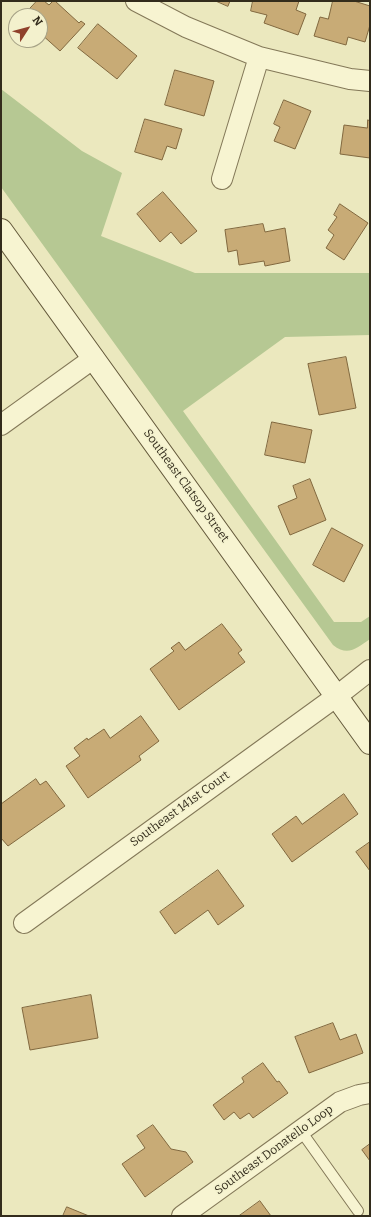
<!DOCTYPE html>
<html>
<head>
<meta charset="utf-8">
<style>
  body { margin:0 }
  #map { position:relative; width:371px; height:1217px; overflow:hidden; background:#ebe8be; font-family:Bitter,serif }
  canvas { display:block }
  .frame { position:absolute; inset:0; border:2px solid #332c1c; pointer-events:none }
  .north { position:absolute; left:8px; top:8px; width:40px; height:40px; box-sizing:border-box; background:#f3f1cd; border:1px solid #a6a286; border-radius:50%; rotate:54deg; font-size:11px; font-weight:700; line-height:16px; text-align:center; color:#332c1c }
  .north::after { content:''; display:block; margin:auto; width:14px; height:18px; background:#8f412b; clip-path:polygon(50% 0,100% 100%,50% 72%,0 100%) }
</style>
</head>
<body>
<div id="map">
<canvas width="371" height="1217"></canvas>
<div class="frame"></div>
<div class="north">N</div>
</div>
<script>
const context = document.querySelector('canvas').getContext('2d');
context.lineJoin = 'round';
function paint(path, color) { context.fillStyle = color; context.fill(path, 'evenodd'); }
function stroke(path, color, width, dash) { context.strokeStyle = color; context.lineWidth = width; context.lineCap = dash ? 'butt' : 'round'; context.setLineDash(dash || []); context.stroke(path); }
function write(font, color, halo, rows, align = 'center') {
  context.font = font + ' Bitter,serif'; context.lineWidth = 3; context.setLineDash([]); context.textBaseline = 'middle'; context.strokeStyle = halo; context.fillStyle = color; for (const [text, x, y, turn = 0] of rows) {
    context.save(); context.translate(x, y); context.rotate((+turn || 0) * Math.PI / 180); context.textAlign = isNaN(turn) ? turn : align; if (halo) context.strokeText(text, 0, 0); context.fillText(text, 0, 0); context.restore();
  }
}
const green = new Path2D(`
  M1,89L82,151L122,173L101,236L195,273H370V335L285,337L183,411L334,622H361L370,616V639C357,648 348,657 333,645L1,187Z`);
const building = new Path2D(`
  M37,1H44L49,5L53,1H55L79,23L81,21L85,24L60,51L40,33V16L24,15Z
  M216,1H230L228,6Z
  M253,1H299L296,10L306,14L298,35L264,23L267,15L251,11Z
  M333,1H354L370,6V25L365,42L348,37L346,45L314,36L320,17L328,19Z
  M98,24L137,56L117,79L78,48Z
  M175,70L214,81L204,116L165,105Z
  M284,100L311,111L295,149L274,141L280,127L274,124Z
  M145,119L182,129L176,149L167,146L162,160L135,152Z
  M368,120L370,121V158L340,154L344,125L367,128Z
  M163,192L197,231L181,244L171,232L160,242L137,214Z
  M340,204L368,223L344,260L326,248L334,235L328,230L337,217L334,215Z
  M263,224L265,232L285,228L290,261L265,266L264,261L239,265L237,250L228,252L225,230Z
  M346,357L356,408L319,415L308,364Z
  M272,422L312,430L305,463L265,455Z
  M310,479L326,520L290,535L278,506L297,498L293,486Z
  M332,528L363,545L344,582L313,565Z
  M222,624L242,650L238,653L245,662L179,710L150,669L174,651L171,648L179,642L185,650Z
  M141,716L159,741L139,756L141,760L88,798L66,766L80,756L74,748L87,738L88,740L104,729L110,738Z
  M36,779L40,785L46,781L65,806L8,846L1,838V803H2Z
  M344,794L358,814L292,862L272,834L296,816L302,824Z
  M370,842V871L356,852Z
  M218,870L244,906L218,925L208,910L175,934L160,912Z
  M91,995L98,1038L30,1050L22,1008Z
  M333,1023L340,1040L356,1034L363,1053L309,1073L295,1037Z
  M263,1063L277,1082L279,1081L288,1093L253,1118L249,1113L240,1119L234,1112L224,1120L213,1105L244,1082L242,1078Z
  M153,1125L171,1149L186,1152L193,1162L145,1197L122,1164L145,1148L137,1136Z
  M370,1144V1161L362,1150Z
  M260,1201L271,1216H239Z
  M67,1207L89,1216H63Z`);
const lane = new Path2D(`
  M301,1131L358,1211`);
const street = new Path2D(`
  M136,1L186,27L259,57L350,79L370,81
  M222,179L259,57
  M1,425L94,358
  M24,923L337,696L370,670
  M182,1216L340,1102L359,1095L370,1093`);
const secondary = new Path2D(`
  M1,230L370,743`);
const streetNames = [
  ["Southeast Clatsop Street",186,486,54],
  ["Southeast 141st Court",180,809,-36],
  ["Southeast Donatello Loop",274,1150,-36]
];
paint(green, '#b6c893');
paint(building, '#c8ab76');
stroke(building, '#81683f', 1);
stroke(lane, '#837858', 12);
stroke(street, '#837858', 22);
stroke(secondary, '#64593b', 24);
stroke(lane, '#f7f4d1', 10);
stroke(street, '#f7f4d1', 20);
stroke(secondary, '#f7f4d1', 22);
write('12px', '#332c1c', '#f3f1cd', streetNames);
</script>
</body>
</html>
